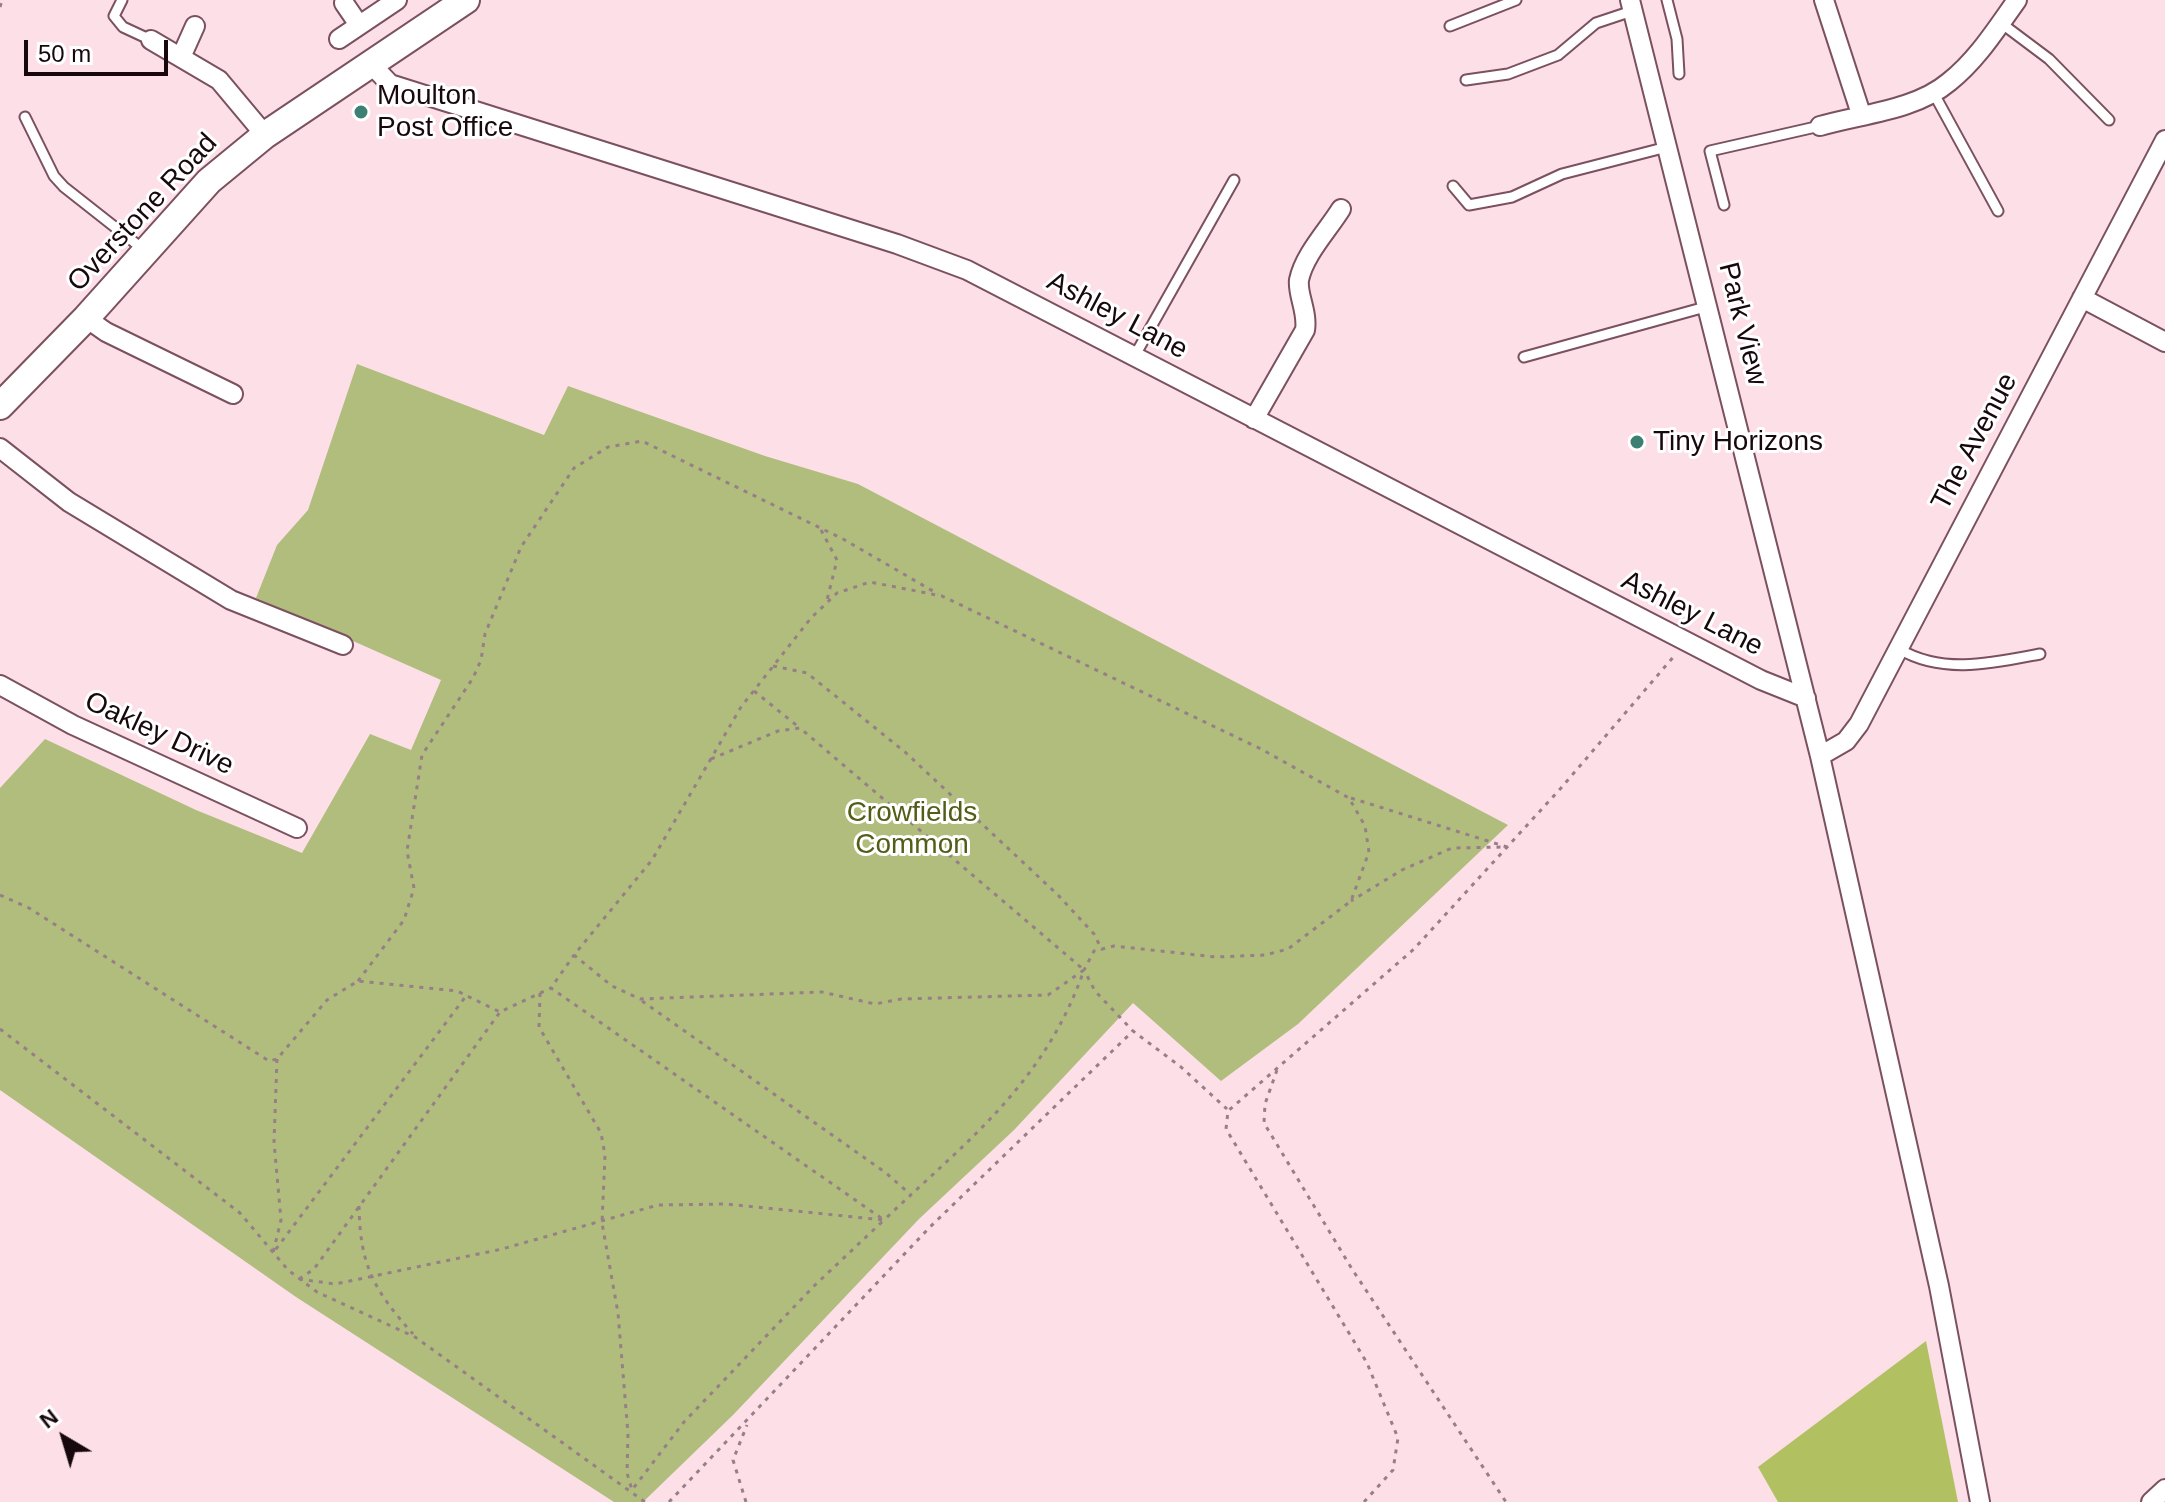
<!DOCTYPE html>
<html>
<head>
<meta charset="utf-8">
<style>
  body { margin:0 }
  #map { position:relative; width:2165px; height:1502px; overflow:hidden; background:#fddfe8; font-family:Helvetica,sans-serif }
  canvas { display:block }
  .north { position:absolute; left:24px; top:1398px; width:80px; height:80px; -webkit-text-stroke:6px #fff; paint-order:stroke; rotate:322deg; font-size:22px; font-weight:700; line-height:32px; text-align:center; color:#17080d }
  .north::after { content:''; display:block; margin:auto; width:28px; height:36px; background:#17080d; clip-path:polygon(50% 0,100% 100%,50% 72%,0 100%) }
  .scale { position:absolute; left:24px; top:40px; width:144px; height:36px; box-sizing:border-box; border:4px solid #17080d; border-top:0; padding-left:10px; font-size:24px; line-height:28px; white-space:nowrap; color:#17080d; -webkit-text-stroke:6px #fff; paint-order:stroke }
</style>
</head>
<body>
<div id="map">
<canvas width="2165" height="1502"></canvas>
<div class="north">N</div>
<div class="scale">50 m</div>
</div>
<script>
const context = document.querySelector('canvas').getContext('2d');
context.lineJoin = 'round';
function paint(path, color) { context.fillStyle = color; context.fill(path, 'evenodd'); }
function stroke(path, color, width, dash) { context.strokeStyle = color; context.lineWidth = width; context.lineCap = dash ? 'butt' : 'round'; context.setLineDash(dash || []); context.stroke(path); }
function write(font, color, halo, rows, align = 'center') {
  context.font = font + ' Helvetica,sans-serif'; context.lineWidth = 6; context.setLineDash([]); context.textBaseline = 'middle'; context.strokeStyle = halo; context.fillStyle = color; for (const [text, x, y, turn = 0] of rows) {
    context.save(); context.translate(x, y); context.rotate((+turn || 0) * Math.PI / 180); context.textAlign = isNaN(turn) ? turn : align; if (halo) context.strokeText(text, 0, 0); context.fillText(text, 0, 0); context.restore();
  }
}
const green = new Path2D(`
  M357,364L544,435L568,386L765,456L858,484L1508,825L1298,1024L1221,1081L1133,1003L1014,1130L919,1219L733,1415L643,1502H614L296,1297L0,1090V788L45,739L196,810L302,853L370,734L411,750L441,680L256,598L277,545L308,510Z`);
const forest = new Path2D(`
  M1926,1341L1958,1502H1778L1758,1467Z`);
const path = new Path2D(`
  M0,7L2,0
  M821,530L837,560L827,600
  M773,666L807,673L905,752L1058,895L1094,934L1102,950
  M754,691L800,728
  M711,759L778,731L800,728L1084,970
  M1351,798L1507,847L1452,848L1402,870L1351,901
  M0,895L29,908L269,1061L277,1059L327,1000L358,981L457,991L500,1012L551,988
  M358,981L404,920L414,888L407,851L422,755L473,678L481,660L485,634L521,547L574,468L608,447L642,441L843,539L938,594
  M540,993L539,1027L601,1133L605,1155L602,1223L618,1313L628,1434L627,1473L632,1490L684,1422L814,1286L884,1220L551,988L574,955
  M642,1001L886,1173L911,1195
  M0,1029L240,1213L288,1270L317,1292L415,1337L645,1502
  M277,1059L274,1142L281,1220L273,1253L466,996
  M1277,1070L1265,1104L1264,1123L1352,1269L1506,1502
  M359,1206C360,1266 374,1290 413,1334
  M299,1279L335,1284L369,1277L502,1249L658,1205L726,1204L884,1220C968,1140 1044,1084 1084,970L1048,995L901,999L875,1004L822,992L640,999L612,986L574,955L652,860L741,707L811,618L837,593L870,582L942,596L1261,749L1349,798L1365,826L1369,852L1351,901L1288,949L1265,955L1216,957L1114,946L1094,951L1084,970L1095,991L1133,1031
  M299,1279L314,1269L500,1012
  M669,1502L930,1227L1133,1031L1181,1067L1227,1109
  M746,1502L733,1460L747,1425
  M1364,1502L1393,1470L1398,1438L1367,1363L1226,1129L1228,1111L1414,949L1561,788L1675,655`);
const lane = new Path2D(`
  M122,0L114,16L123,27L151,40
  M1667,0L1677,39L1679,74
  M2001,23L2049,59L2109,120
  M1450,26L1516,0
  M1466,80L1508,74L1558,55L1596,23L1632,11
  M1933,92L1998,211
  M25,117L54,176L64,187L144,250
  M1453,186L1469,205L1512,197L1562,174L1667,147
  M1724,205L1710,151L1820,126
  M1134,357L1234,180
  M1524,357L1709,306
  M1899,649C1943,675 1993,663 2040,654`);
const street = new Path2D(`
  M1630,0L1820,756L1939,1286L1980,1502
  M1824,0L1861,114
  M344,3L359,25
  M339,39L397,0
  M151,40L219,80L265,135
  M182,55L195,26
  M371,64L390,84L897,244L967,270L1761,680L1806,698
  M1820,126C1861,114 1916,110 1949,82C1977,60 1997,28 2017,0
  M2082,298L2165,342
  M86,318L106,332L233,394
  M1254,419L1305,330C1308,312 1297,294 1299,280C1304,255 1328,230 1341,209
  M0,448L69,502L231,600L343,645
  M0,685L73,725L297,828
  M1820,756L1846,741L1859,724L2165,140
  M2151,1502L2165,1489`);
const secondary = new Path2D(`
  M0,406L86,318L209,181L265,135L466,0`);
const markers = [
  [361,112,8,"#3d7f71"],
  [1637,442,8,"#3d7f71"]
];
const poiNames = [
  ["Moulton",377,96],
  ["Post Office",377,128],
  ["Tiny Horizons",1653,442]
];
const streetNames = [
  ["Overstone Road",143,213,-47],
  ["Ashley Lane",1117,316,28],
  ["Park View",1742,324,76],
  ["The Avenue",1975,442,-62],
  ["Ashley Lane",1692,614,27],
  ["Oakley Drive",159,734,25]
];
const parkNames = [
  ["Crowfields",912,813],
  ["Common",912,845]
];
paint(green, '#b1bd7c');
paint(forest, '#b1c162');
stroke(lane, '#7b515f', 13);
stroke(street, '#7b515f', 22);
stroke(secondary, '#7b515f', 30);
stroke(path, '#977f87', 3, [4, 6]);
stroke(lane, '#fff', 9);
stroke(street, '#fff', 18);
stroke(secondary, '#fff', 26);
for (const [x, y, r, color] of markers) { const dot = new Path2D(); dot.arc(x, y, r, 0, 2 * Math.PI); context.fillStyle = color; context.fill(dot); stroke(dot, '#fff', 3); }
write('28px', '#17080d', '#fff', poiNames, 'left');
write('28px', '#17080d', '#fff', streetNames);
write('28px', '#535d18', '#fff', parkNames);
</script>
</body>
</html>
